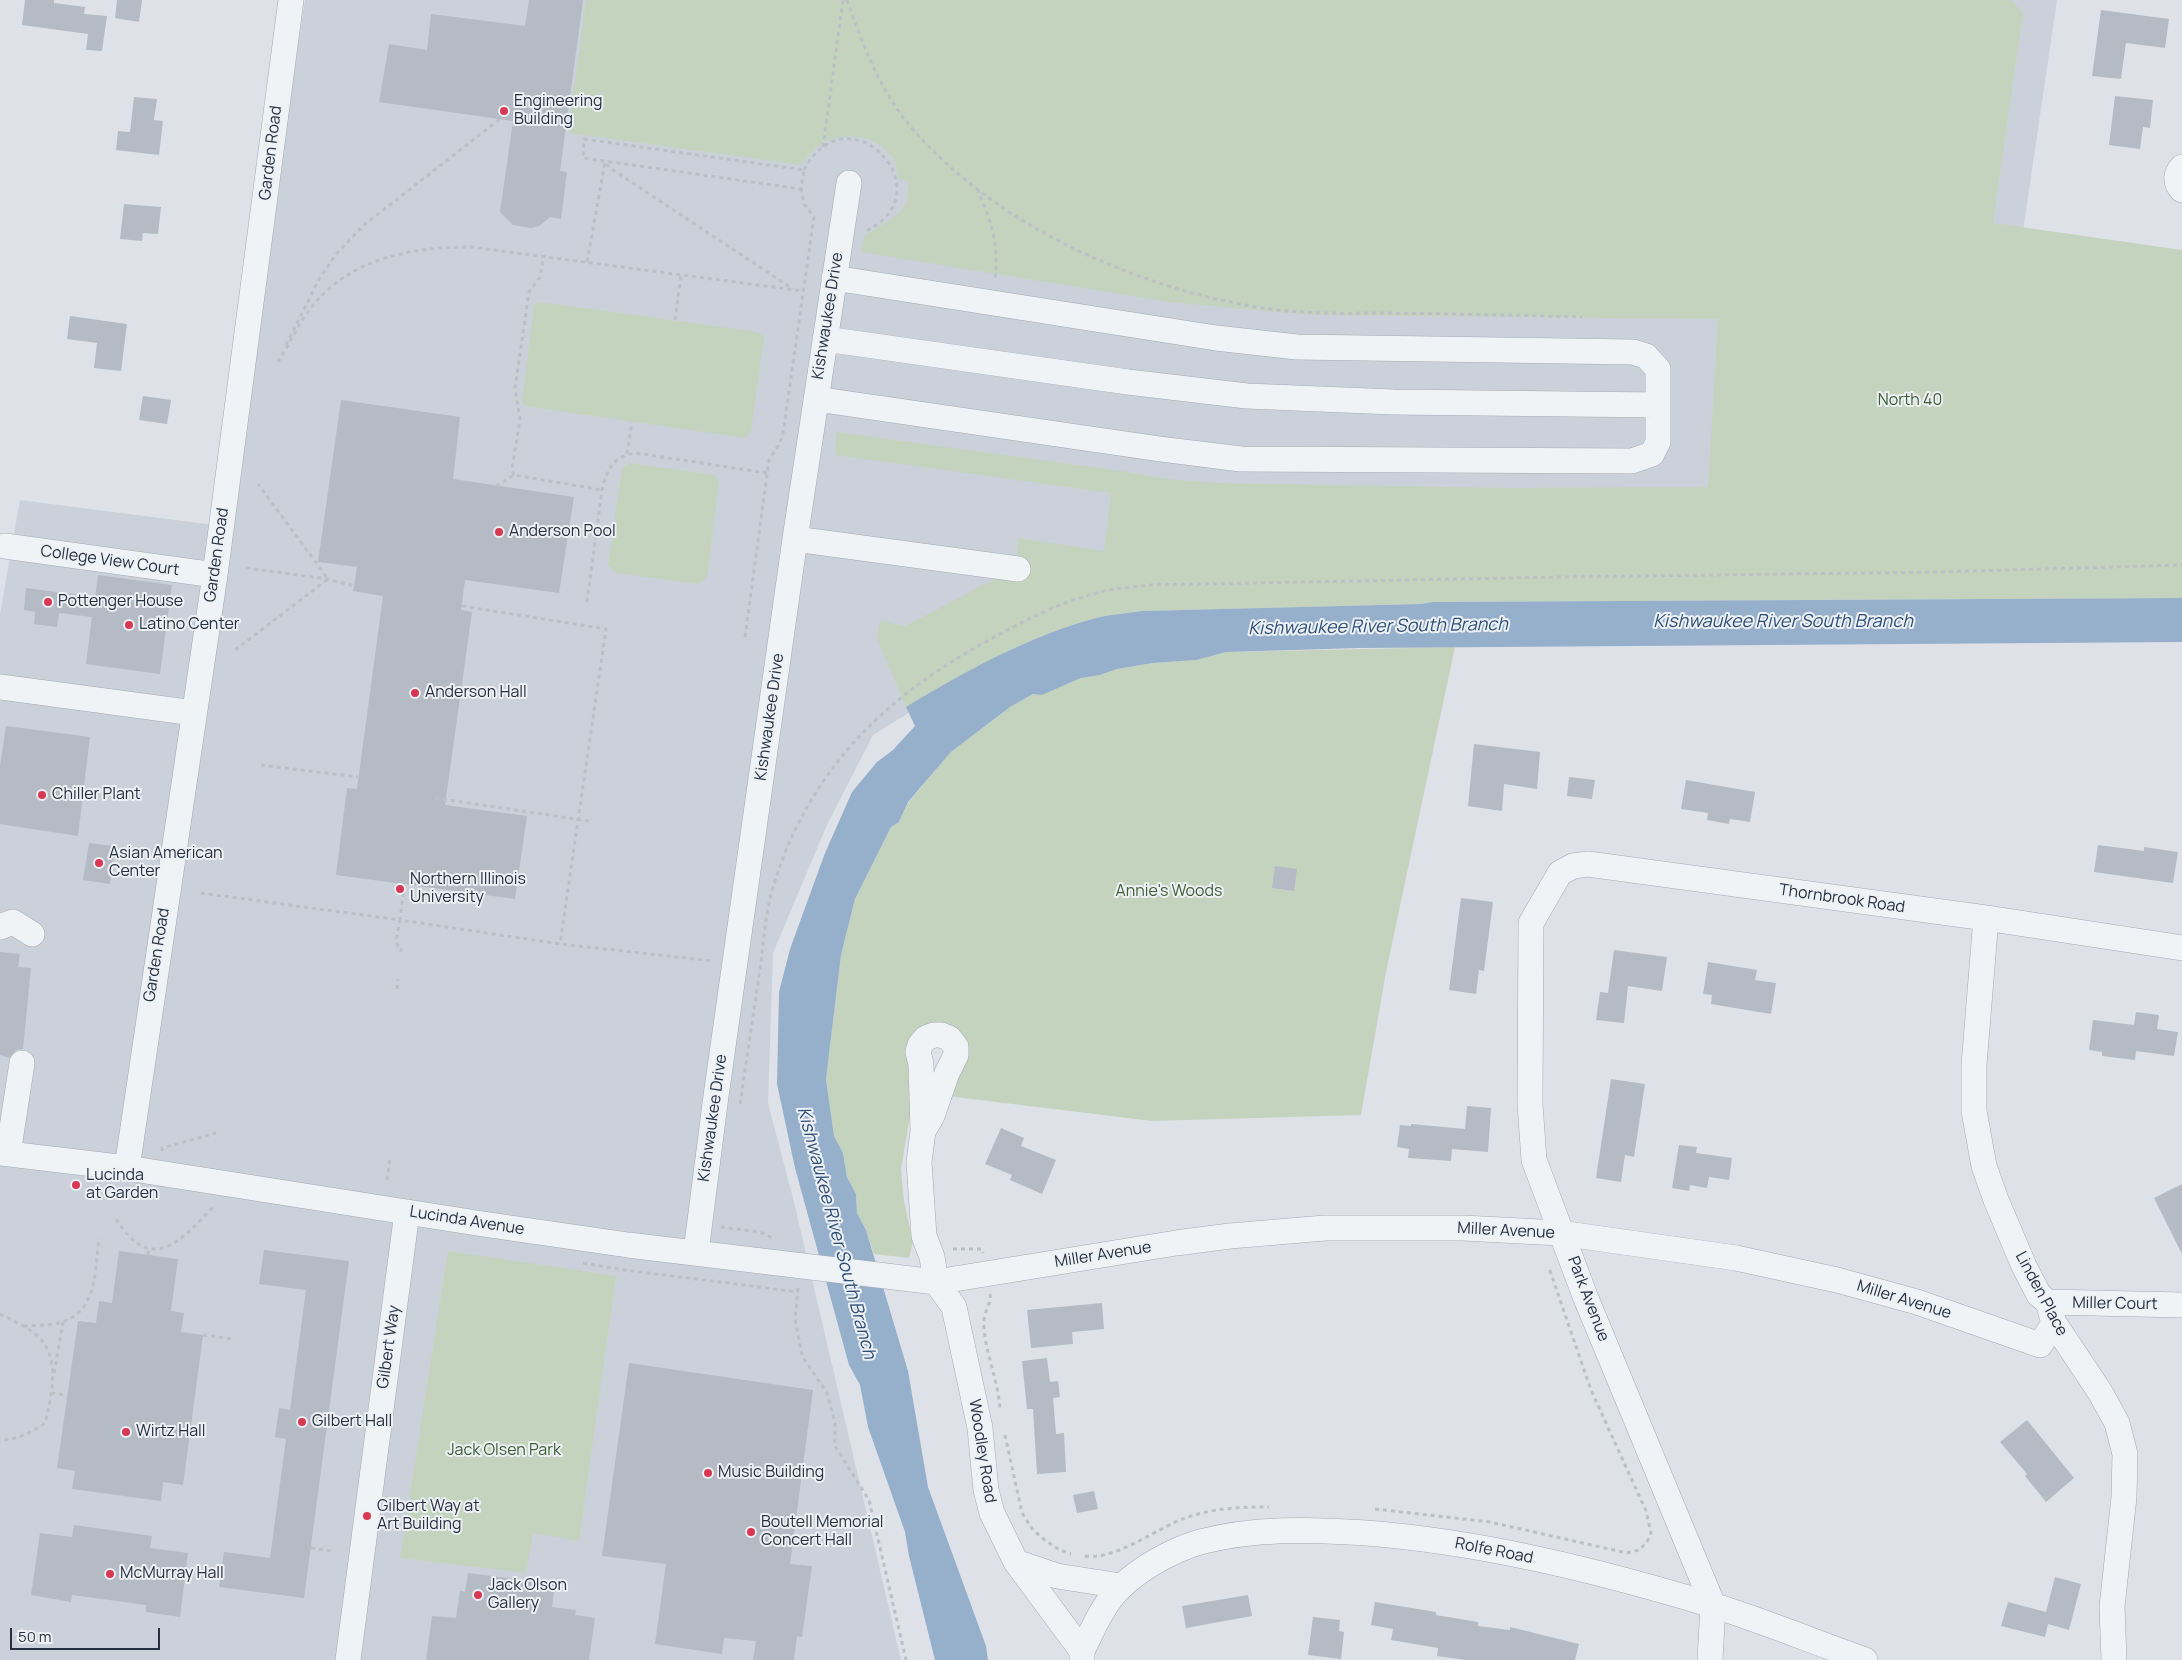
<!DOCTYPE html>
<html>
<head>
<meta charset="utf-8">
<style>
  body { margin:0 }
  #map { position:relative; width:2182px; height:1660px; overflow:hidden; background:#dee2e8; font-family:Manrope,sans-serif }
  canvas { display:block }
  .scale { position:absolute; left:10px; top:1628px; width:150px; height:22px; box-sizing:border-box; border:2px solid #263040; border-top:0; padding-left:6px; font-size:15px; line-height:18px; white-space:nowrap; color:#263040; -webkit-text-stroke:4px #edf1f6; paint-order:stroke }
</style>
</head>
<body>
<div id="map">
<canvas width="2182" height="1660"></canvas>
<div class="scale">50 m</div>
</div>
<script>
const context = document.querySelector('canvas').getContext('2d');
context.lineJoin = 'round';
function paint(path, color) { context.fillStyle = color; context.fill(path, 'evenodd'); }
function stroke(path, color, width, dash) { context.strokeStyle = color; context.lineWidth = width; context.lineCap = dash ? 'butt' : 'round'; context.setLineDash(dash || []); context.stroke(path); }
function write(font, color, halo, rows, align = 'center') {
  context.font = font + ' Manrope,sans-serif'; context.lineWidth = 4; context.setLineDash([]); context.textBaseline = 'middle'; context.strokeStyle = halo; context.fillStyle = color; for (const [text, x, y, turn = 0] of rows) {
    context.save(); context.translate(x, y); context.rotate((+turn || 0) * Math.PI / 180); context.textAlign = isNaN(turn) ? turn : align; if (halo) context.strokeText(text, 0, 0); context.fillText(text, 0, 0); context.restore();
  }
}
const built = new Path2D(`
  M305,0H2057L2022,238L2182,589L1147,583L1042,631L873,735L827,825L773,953L768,1103L794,1202L901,1660H0V614L20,500L222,526Z`);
const green = new Path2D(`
  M586,0H2011L2023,13L1993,223L2182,250V598L1432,602L1421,604L1142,611C1129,613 1114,614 1100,617C1030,635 968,670 906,707L877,638L880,621L905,626L1017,567L1018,538L1104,551L1111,493L835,455L836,432L1128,472L1168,479L1216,483L1505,488L1708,487L1718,319L1309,315L1169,302L861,252L864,236C875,229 903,214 907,201C908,195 908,187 908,181L898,179C897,173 897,165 894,160C878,134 840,129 817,147C811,152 806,159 801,165L568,133Z
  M540,302L758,332L764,337L751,432L745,438L525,406L522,401L534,305Z
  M629,463L714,475L719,480L707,578L698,584L616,573L608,565L622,468Z
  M1455,647L1386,972L1361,1115L1152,1121L947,1096L958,1073L934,1025L914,1090L901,1170L904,1201L913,1242L909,1258L874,1254L866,1230L857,1213L856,1194L847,1177L843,1153L834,1136L826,1079L841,955L855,899L891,827L899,822L908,803L951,752L1010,707L1033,694L1042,695L1081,678L1100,675L1117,669L1153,663L1197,660L1226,652Z
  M448,1251L616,1276L579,1541L533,1533L526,1573L400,1558Z`);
const water = new Path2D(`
  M2182,598V642L1359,648L1226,652L1197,660L1153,663L1117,669L1100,675L1081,678L1042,695L1033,694L1010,707L951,752L908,802L899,822L891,827L855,899L841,955L826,1079L834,1136L843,1153L847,1177L856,1194L857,1213L866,1230L908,1371L928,1487L986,1646L988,1660H935L909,1556L905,1532L868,1427L860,1385L849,1365L795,1168L777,1084L779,992L790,949L825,853L852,792L877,762L893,750L915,726L906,707C968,670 1030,635 1100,617C1114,614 1129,613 1142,611L1421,604L1432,602Z`);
const building = new Path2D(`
  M25,0H54V3L85,7L84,14L107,16L102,51L86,50L88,34L22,25Z
  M117,0H142L139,22L115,18Z
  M529,0H583L560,171L567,172L561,219L550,217L539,226L531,228L513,225L500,212L513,121L379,102L389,44L427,50L431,14L525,26Z
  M2101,10L2169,19L2165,48L2126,43L2121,79L2092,76Z
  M2115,96L2153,100L2150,128L2143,127L2140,149L2109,145Z
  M134,97L157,99L154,120L163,121L159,155L116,150L118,131L130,132Z
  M124,204L161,207L158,234L143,233L142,241L120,239Z
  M70,316L127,324L121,371L94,368L97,343L67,339Z
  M143,396L171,400L167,424L139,420Z
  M341,400L460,417L453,479L574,497L559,593L465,580L461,610L472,612L445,805L527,816L515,899L336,875L347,788L357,789L383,596L353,591L357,567L318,562Z
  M98,575L172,585L160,674L86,664L92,617L59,613L57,627L34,624L35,612L24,610L26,588L95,597Z
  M6,726L90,737L78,836L0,824V766Z
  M1474,744L1540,752L1537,789L1504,784L1502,811L1468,806Z
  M1569,777L1595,780L1592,799L1567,796Z
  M1686,780L1755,792L1750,822L1730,819L1729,824L1707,820L1708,813L1681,809Z
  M89,843L115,846L110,884L83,880Z
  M2098,845L2144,851V847L2178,852L2173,883L2094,872Z
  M1275,866L1297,869L1294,891L1272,888Z
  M1461,898L1493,902L1484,971L1479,970L1476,994L1449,990Z
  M1614,950L1667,957L1662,991L1628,986L1624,1023L1596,1020L1600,992L1608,993Z
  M0,952L20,954L18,967L31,968L23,1049L16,1050L9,1058L0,1055Z
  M1708,962L1757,970L1755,980L1776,983L1771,1014L1711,1004L1712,995L1703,994Z
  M2136,1012L2159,1015L2157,1029L2178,1032L2174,1056L2136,1051L2135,1060L2102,1056V1052L2089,1050L2093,1020L2134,1025Z
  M1611,1079L1645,1084L1634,1157L1625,1155L1621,1182L1596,1178Z
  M1467,1106L1491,1108L1488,1152L1452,1149L1451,1161L1408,1158L1409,1149L1397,1147L1400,1125L1411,1126V1124L1465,1129Z
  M1001,1128L1024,1138L1021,1146L1056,1160L1042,1194L1010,1180L1012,1175L985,1164Z
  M1679,1145L1697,1147L1696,1153L1732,1158L1729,1180L1709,1177L1707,1188L1690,1185L1689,1191L1672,1188Z
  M2182,1184V1254L2154,1198Z
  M264,1250L349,1261L304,1598L219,1587L224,1552L270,1558L286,1439L275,1437L279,1408L290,1410L306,1290L259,1284Z
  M119,1251L178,1259L171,1311L184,1313L181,1332L203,1335L183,1485L163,1482L161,1501L72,1489L75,1471L57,1468L78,1321L96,1323L99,1301L112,1303Z
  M1102,1303L1104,1329L1072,1332L1073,1344L1031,1348L1027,1310Z
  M1047,1358L1050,1382L1058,1381L1060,1397L1053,1398L1056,1434L1064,1433L1066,1472L1037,1474L1033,1409H1027L1022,1361Z
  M629,1363L813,1390L790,1564L812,1566L802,1637L797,1636L794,1660H753L756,1641L724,1638L722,1654L655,1644L666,1564L602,1556Z
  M2027,1420L2074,1478L2046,1502L2025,1476L2027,1474L2000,1442Z
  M1094,1491L1098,1509L1077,1513L1073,1495Z
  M74,1525L152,1536L150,1548L188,1553L180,1617L146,1612V1605L72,1595L71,1602L31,1595L40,1533L72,1537Z
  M468,1573L555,1584L552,1607L576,1610L575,1615L595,1618L589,1660H426L432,1616L456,1618L460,1591L465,1592Z
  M2055,1577L2081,1584L2069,1630L2048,1624L2045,1637L2001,1626L2008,1602L2046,1612Z
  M1248,1595L1252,1616L1186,1628L1182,1606Z
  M1375,1602L1436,1612V1615L1478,1622V1626L1510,1630V1627L1579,1644L1575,1660H1466L1437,1656L1438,1648L1391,1640L1393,1629L1371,1625Z
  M1313,1617L1340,1620L1339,1631L1344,1632L1341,1659L1308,1655Z`);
const path = new Path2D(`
  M847,0C862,42 878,86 906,121C978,208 1085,263 1192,293C1224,301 1258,309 1290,311C1322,314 1354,313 1386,313C1451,314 1517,315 1582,317
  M584,139L804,170L801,189L583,158Z
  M823,147L843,0
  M804,170C848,86 949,193 864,232
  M977,189C992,222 999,244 995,281
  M587,262L605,162L610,168L793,289
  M675,320L681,275
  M286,345L318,281L336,254L364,225L500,119
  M278,362C290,343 300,320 315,303C354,257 414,247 471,247L803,291
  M627,454L632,422
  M514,475L512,469L520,419L515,388L529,292L540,277L544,256
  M496,486L514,475L602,490
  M246,568L328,579L354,586
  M587,602L602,490C607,469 613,456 636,453L767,473
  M462,606L606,629L560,944
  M745,637L769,460L780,443L783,433L814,217L804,204L801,189
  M235,650L328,579L258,484
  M261,765L358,777
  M435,798L589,821
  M404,885L400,920L560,944L713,961
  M201,893L400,920L396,941L398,946L401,947V953
  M397,989L398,979
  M740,1104C747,1057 754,1010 761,962C764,936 766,909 774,884C808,774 881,700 980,645C1020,623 1060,601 1104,591C1119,588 1135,587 1149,585L1561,577L1938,572L2182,565
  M162,1151V1148L216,1133
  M387,1180L390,1157
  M116,1219C151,1275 180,1242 213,1207
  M721,1227L760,1232L775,1239
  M953,1249H982L983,1253
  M148,1255L149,1249
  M583,1263L624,1270L798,1292
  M798,1288L795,1319L802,1356L827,1393L835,1423V1446L869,1500L906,1660
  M990,1294C992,1304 982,1313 984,1328C986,1355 998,1380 1000,1409
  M0,1314C11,1320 24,1325 34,1333C62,1354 52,1395 45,1423C31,1433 17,1440 0,1440
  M24,1326C38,1325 54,1326 67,1320C98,1307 95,1266 99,1238
  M203,1335L233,1339
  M54,1373L63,1322
  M51,1393L67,1395
  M1005,1435L1022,1513L1033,1530L1045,1540L1058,1549L1071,1554
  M1375,1509L1490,1522L1627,1553L1639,1550L1647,1542L1651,1533L1646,1511L1591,1390L1549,1268
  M311,1548L331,1551
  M1085,1556C1117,1560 1155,1529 1185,1518C1213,1508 1240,1507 1269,1507`);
const minor = new Path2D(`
  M2182,167C2175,174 2175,183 2182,190
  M825,339L1128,382L1247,396L1393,402L1657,405
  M816,399L1160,449L1241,459L1632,461L1652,454L1658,442V369L1646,356L1633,352L1297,347L1216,338L834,278
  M795,539L1018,569
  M5,546L215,575
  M0,687L194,713
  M1986,918L1974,1065V1111L1984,1166L1996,1200L2024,1266L2039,1295L2048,1302L2054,1323L2100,1392L2117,1423L2125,1454L2124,1497L2112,1607L2114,1660
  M0,927L13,922L32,934
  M923,1131L932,1116L947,1073L956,1055V1047L949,1038L941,1035H934L926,1038L920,1045L918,1052L921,1064L923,1131L919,1162L924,1236L932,1257L936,1282L954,1307L980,1428L986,1490L992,1513L1016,1562L1082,1651V1660
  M0,1153L127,1168L483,1224L628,1245L936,1282L1176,1243L1230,1236L1325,1228H1463L1560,1233L1736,1258L1837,1280L1917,1302L2040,1345L2054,1323
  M8,1154L22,1063
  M127,1168L215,575L291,0
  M696,1252L716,1096L795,539L849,183
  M2048,1302L2182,1305
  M1016,1562L1057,1576L1121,1586
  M1082,1651C1093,1629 1104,1602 1122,1586C1142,1567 1173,1550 1200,1542C1253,1528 1311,1529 1366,1533C1483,1542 1599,1571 1712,1605C1764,1621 1814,1642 1865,1660
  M348,1660L407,1212
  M1710,1660L1713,1605L1585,1296L1534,1160L1530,1104L1531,923L1560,873L1573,866L1588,864L1986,918L2182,948`);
const markers = [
  [504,111,5,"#d73953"],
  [499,532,5,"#d73953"],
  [48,602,5,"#d73953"],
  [129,625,5,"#d73953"],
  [415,693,5,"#d73953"],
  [42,795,5,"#d73953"],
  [99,863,5,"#d73953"],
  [400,889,5,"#d73953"],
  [76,1185,5,"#d73953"],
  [302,1422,5,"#d73953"],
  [126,1432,5,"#d73953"],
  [708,1473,5,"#d73953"],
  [367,1516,5,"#d73953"],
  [751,1532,5,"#d73953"],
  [110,1574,5,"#d73953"],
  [478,1595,5,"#d73953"]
];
const poiNames = [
  ["Engineering",514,102],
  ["Building",514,120],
  ["Anderson Pool",509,532],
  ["Pottenger House",58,602],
  ["Latino Center",139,625],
  ["Anderson Hall",425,693],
  ["Chiller Plant",52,795],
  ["Asian American",109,854],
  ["Center",109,872],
  ["Northern Illinois",410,880],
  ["University",410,898],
  ["Lucinda",86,1176],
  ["at Garden",86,1194],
  ["Gilbert Hall",312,1422],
  ["Wirtz Hall",136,1432],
  ["Music Building",718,1473],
  ["Gilbert Way at",377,1507],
  ["Art Building",377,1525],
  ["Boutell Memorial",761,1523],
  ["Concert Hall",761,1541],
  ["McMurray Hall",120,1574],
  ["Jack Olson",488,1586],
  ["Gallery",488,1604]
];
const streetNames = [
  ["Garden Road",271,153,-83],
  ["Kishwaukee Drive",828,316,-81],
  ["Garden Road",217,555,-82],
  ["College View Court",110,561,8],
  ["Kishwaukee Drive",770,717,-82],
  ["Thornbrook Road",1842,899,8],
  ["Garden Road",157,955,-81],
  ["Kishwaukee Drive",713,1118,-82],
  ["Lucinda Avenue",467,1221,9],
  ["Miller Avenue",1506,1231,3],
  ["Miller Avenue",1103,1255,-9],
  ["Linden Place",2041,1294,62],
  ["Park Avenue",1588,1299,69],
  ["Miller Avenue",1904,1300,17],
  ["Miller Court",2115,1304,1],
  ["Gilbert Way",389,1347,-82],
  ["Woodley Road",982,1451,81],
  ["Rolfe Road",1494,1551,11]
];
const parkNames = [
  ["North 40",1910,401],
  ["Annie's Woods",1169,892],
  ["Jack Olsen Park",504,1451]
];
const waterNames = [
  ["Kishwaukee River South Branch",1783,622],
  ["Kishwaukee River South Branch",1378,627,-1],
  ["Kishwaukee River South Branch",836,1233,75]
];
paint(built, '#cbd1da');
paint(green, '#c4d3be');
paint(water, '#96b0cb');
paint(building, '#b4bbc5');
stroke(minor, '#a3a9b2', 26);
stroke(path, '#bbc0c7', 3, [4, 4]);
stroke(minor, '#f0f3f6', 25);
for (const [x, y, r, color] of markers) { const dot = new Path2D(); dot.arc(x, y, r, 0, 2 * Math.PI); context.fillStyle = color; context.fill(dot); stroke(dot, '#edf1f6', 2); }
write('16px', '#263040', '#edf1f6', poiNames, 'left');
write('16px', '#263040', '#edf1f6', streetNames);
write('16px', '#3b5d32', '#edf1f6', parkNames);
write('italic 18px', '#2d4f76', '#edf1f6', waterNames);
</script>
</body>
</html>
